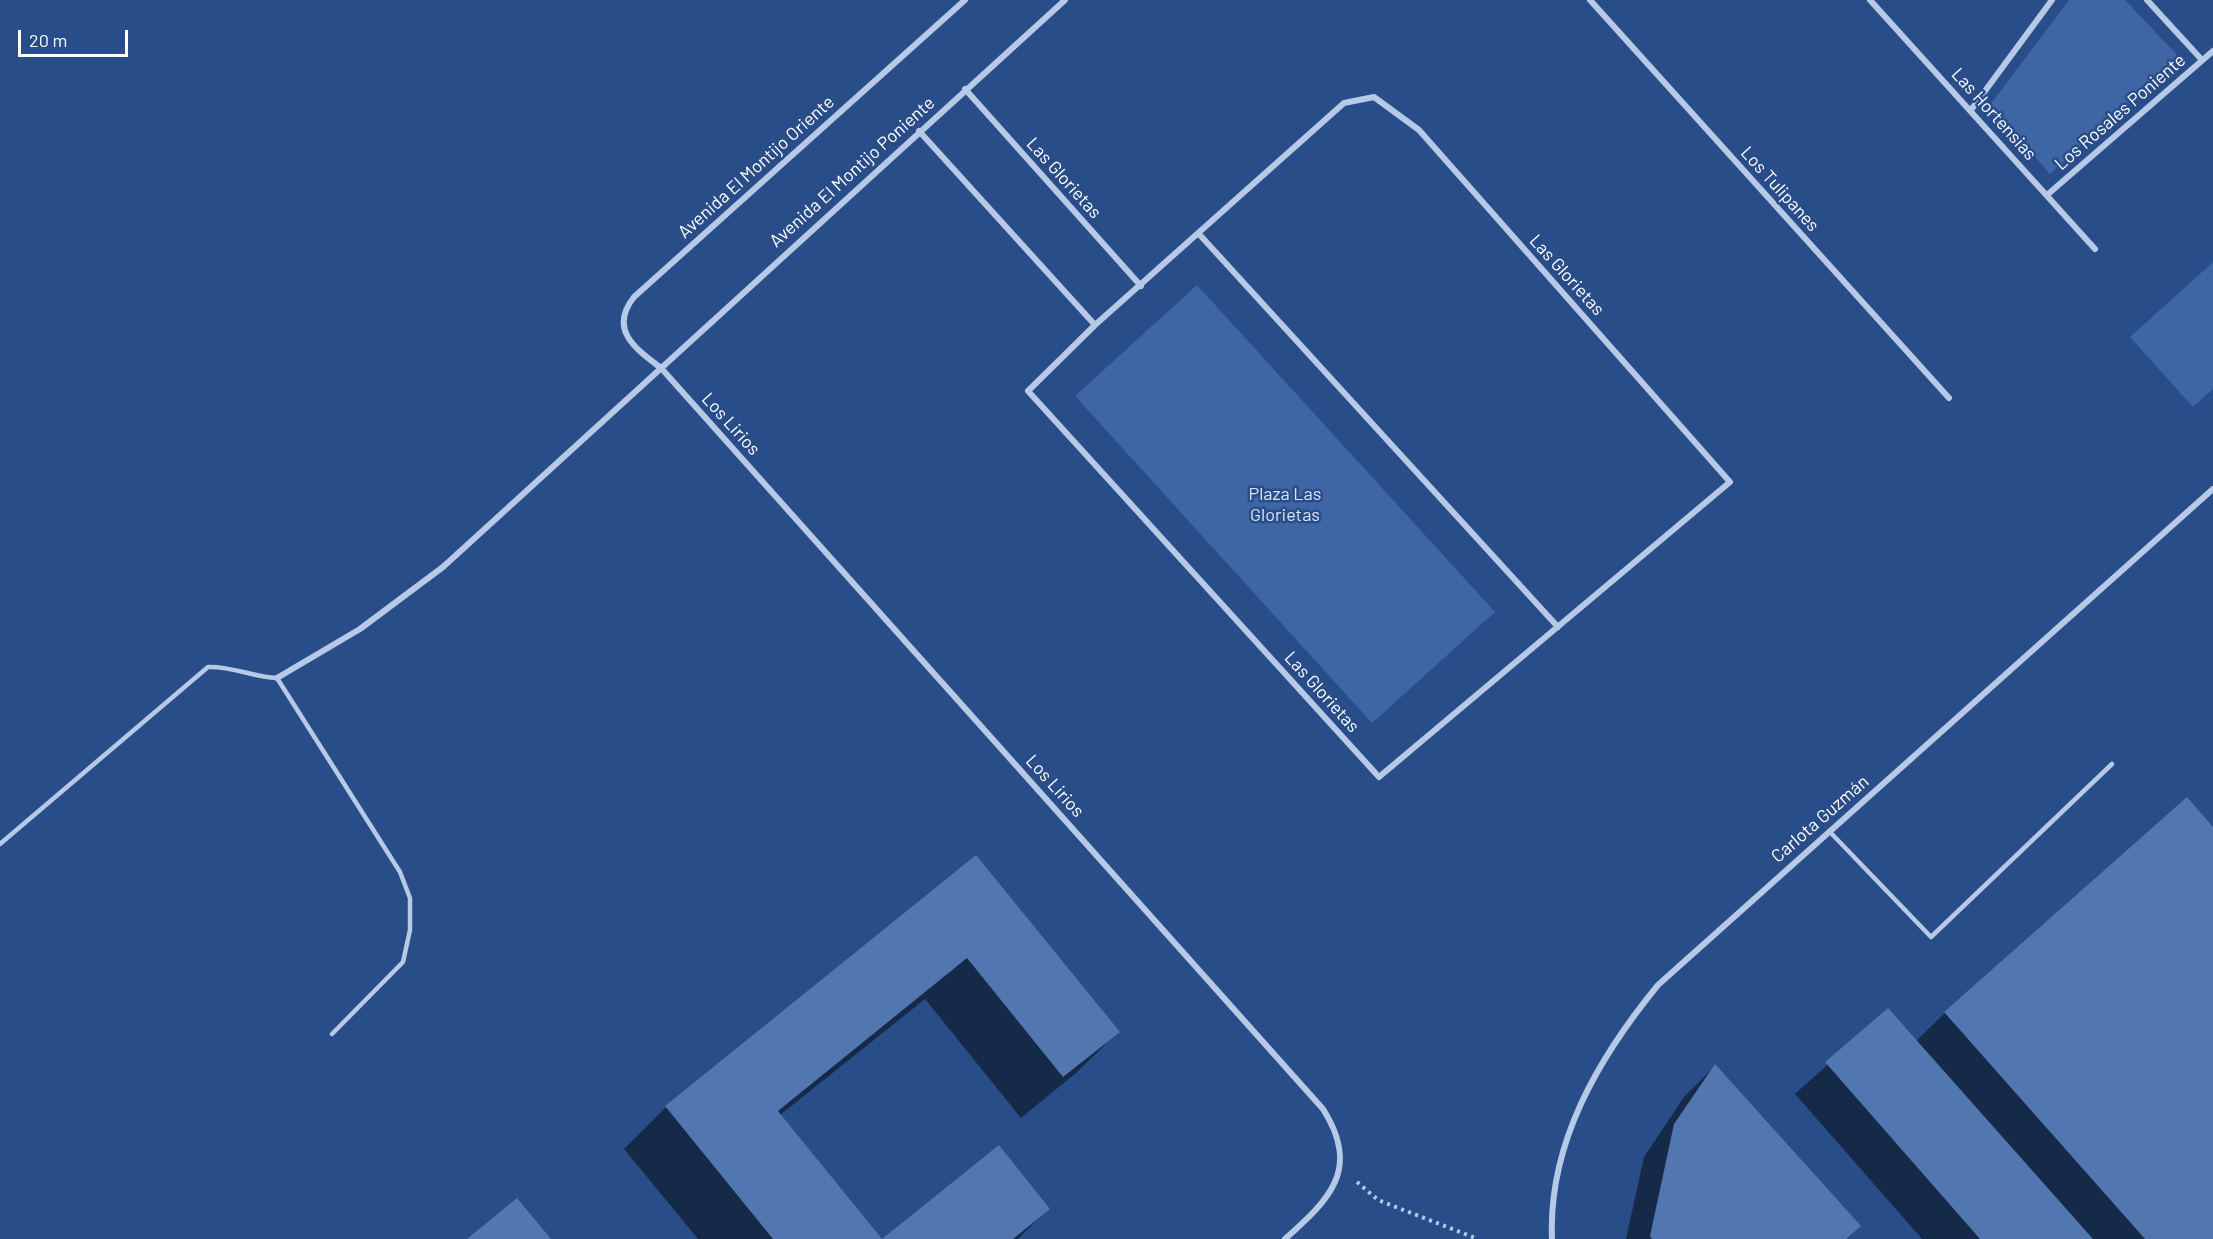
<!DOCTYPE html>
<html>
<head>
<meta charset="utf-8">
<style>
  body { margin:0 }
  #map { position:relative; width:2213px; height:1239px; overflow:hidden; background:#294d88; font-family:Barlow,sans-serif }
  canvas { display:block }
  .scale { position:absolute; left:18px; top:30px; width:110px; height:27px; box-sizing:border-box; border:3px solid #fff; border-top:0; padding-left:8px; font-size:18px; line-height:21px; white-space:nowrap; color:#fff; -webkit-text-stroke:4px #294d88; paint-order:stroke }
</style>
</head>
<body>
<div id="map">
<canvas width="2213" height="1239"></canvas>
<div class="scale">20 m</div>
</div>
<script>
const context = document.querySelector('canvas').getContext('2d');
context.lineJoin = 'round';
function paint(path, color) { context.fillStyle = color; context.fill(path, 'evenodd'); }
function stroke(path, color, width, dash) { context.strokeStyle = color; context.lineWidth = width; context.lineCap = dash ? 'butt' : 'round'; context.setLineDash(dash || []); context.stroke(path); }
function write(font, color, halo, rows, align = 'center') {
  context.font = font + ' Barlow,sans-serif'; context.lineWidth = 5; context.setLineDash([]); context.textBaseline = 'middle'; context.strokeStyle = halo; context.fillStyle = color; for (const [text, x, y, turn = 0] of rows) {
    context.save(); context.translate(x, y); context.rotate((+turn || 0) * Math.PI / 180); context.textAlign = isNaN(turn) ? turn : align; if (halo) context.strokeText(text, 0, 0); context.fillText(text, 0, 0); context.restore();
  }
}
const green = new Path2D(`
  M2069,0H2125L2180,58L2050,174L1990,105Z
  M2213,262V389L2193,407L2130,337Z
  M1197,285L1495,612L1372,723L1075,396Z`);
const shadow = new Path2D(`
  M2186,799L2213,829V1239H1922L1795,1094L1888,1010L1916,1041L1945,1013Z
  M976,857L1118,1032L1076,1073L1021,1118L925,999L780,1115L880,1239H698L624,1149L666,1107Z
  M1715,1066L1846,1239H1626L1644,1157L1684,1097Z
  M1048,1209L1018,1239H885Z`);
const building = new Path2D(`
  M2187,797L2213,827V1239H2145L1944,1012Z
  M976,855L1120,1032L1063,1077L967,958L778,1111L882,1239H773L665,1106Z
  M1888,1008L2093,1239H1980L1825,1062Z
  M1715,1064L1861,1226L1846,1239H1652L1650,1236L1674,1124Z
  M999,1145L1050,1209L1013,1239H882Z
  M517,1198L551,1239H467Z`);
const path = new Path2D(`
  M1357,1182L1378,1200L1478,1239`);
const lane = new Path2D(`
  M1830,832L1931,937L2112,764
  M0,844L208,667C232,666 253,677 277,678L400,872L410,898V930L403,962L332,1034`);
const street = new Path2D(`
  M965,0L634,297C608,330 636,349 661,368L1323,1109C1361,1169 1330,1199 1285,1239
  M1590,0L1949,398
  M1870,0L2095,249
  M2147,0L2202,60
  M965,89L1141,286
  M1374,97L1419,130L1730,482L1379,777L1028,391L1095,325L1344,103Z
  M1971,110L2052,0
  M919,131L1095,325
  M2047,195L2213,51
  M1199,234L1558,627
  M277,678L360,629L443,567L1065,0
  M1552,1239C1548,1143 1599,1057 1658,985L2213,489`);
const streetNames = [
  ["Los Rosales Poniente",2120,112,-41],
  ["Las Hortensias",1994,114,48],
  ["Avenida El Montijo Oriente",756,167,-42],
  ["Avenida El Montijo Poniente",852,172,-42],
  ["Las Glorietas",1064,178,48],
  ["Los Tulipanes",1780,189,48],
  ["Las Glorietas",1567,275,48],
  ["Los Lirios",731,424,48],
  ["Las Glorietas",1322,692,48],
  ["Los Lirios",1055,786,48],
  ["Carlota Guzmán",1820,819,-41]
];
const parkNames = [
  ["Plaza Las",1285,494],
  ["Glorietas",1285,515]
];
paint(green, '#3e66a4');
paint(shadow, '#0007');
paint(building, '#5276af');
stroke(path, '#b6cae8', 4, [3, 4.5]);
stroke(lane, '#b6cae8', 4.5);
stroke(street, '#b6cae8', 6);
write('18px', '#fff', '#294d88', streetNames);
write('18px', '#dae5f7', '#294d88', parkNames);
</script>
</body>
</html>
